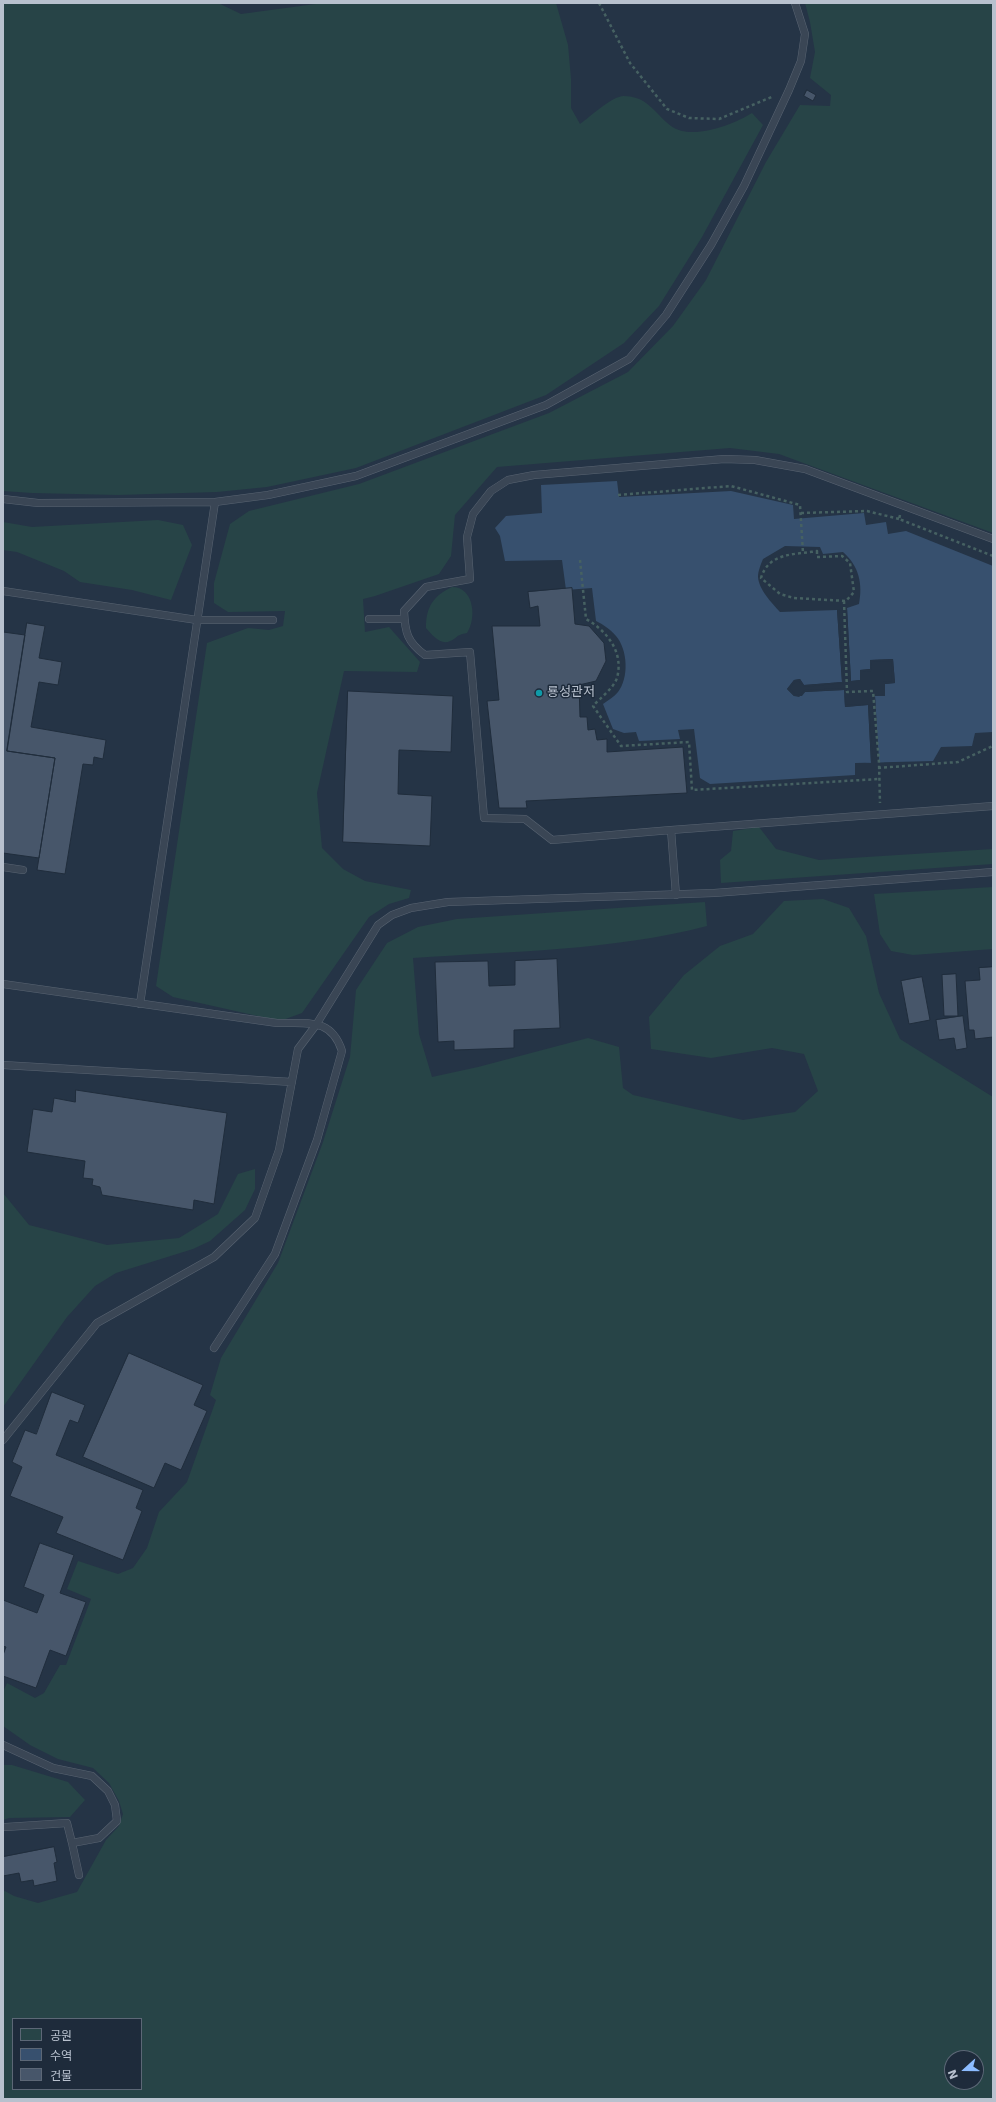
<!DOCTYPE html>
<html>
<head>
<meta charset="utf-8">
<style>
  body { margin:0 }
  #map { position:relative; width:996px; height:2102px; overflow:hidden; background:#253446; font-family:"DejaVu Sans","Noto Sans KR",sans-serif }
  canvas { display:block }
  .frame { position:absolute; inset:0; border:4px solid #b8c1ce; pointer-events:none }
  .legend { position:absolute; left:12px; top:2018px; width:130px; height:72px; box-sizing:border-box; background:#1e2b3b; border:1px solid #5c6776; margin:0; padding:5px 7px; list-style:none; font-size:12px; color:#b8c1ce }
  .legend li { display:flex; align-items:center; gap:8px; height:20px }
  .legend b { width:20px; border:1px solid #5c6776 }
  .north { position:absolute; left:944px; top:2050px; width:40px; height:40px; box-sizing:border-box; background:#1e2b3b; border:1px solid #5c6776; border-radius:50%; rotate:249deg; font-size:11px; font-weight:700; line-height:16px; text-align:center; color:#b8c1ce }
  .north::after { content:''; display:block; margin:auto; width:14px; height:18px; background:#8cbcff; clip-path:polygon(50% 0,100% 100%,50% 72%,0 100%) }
</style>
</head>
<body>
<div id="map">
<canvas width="996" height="2102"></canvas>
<div class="frame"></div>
<ul class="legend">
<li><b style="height:11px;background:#274447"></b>공원</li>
<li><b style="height:11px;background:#37506e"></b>수역</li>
<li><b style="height:11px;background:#47566a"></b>건물</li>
</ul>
<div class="north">N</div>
</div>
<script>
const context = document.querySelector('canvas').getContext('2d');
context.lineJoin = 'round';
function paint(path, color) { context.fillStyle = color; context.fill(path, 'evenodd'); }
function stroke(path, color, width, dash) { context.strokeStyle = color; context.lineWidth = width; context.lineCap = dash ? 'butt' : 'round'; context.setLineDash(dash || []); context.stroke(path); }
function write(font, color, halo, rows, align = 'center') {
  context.font = font + ' "DejaVu Sans","Noto Sans KR",sans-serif'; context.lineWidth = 3; context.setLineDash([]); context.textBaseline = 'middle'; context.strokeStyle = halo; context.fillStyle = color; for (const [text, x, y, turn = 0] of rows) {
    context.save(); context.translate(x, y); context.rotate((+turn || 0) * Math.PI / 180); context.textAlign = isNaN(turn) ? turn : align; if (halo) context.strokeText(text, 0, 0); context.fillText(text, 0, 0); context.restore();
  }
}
const green = new Path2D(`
  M3,3H218L241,14L323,3H556L568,45L571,79V108L580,124C590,117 611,97 623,96C648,96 654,113 671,126C691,141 733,125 752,113L763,125L702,237L659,306L624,343L546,395L356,468L267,487L217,492L118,495L32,493L3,491Z
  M805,3H993V533L779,454L730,448L497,467L455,515L451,556L439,574L375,596L363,599L365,632L389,627L420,662L417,672L344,671L317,793L322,848L343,869L365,881L411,890L409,898L389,904L369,917L302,1013L280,1021L173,997L156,986L207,643L248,628L269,630L283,626L285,611L228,612L214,603V583L230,524L249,511L359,484L549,413L628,372L673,326L706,280L766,162L800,105L830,106L831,95L810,78L815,52L810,22Z
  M158,520L183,525L192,545L171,600L132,590L80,582L64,571L17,552L3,550V522L32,527Z
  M452,587C474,587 477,618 467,633C455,635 458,638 450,641C441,646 431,634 426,628C426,607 433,596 452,587Z
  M759,827L776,849L819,860L993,849V864L721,883L720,860L731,851L733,831Z
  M993,887V949L913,955L891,951L880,934L874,894Z
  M823,899L849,908L866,936L879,993L900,1039L993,1097V2099H3V1890L14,1896L38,1903L77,1892L106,1840L119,1826L123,1814L119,1801L109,1783L93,1768L58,1759L30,1745L3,1726V1692L7,1683L35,1698L44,1693L60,1665H66L91,1599L67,1589L78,1561L118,1574L133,1568L147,1548L159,1512L187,1482L216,1400L210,1395L221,1358L278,1263L323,1142L350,1057L356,990L387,943L418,927L457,919L705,902L707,926C611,951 511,951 413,958L419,1034L432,1077L478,1067L588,1038L619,1047L623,1088L633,1095L743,1120L795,1112L818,1091L804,1054L772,1048L711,1058L651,1049L649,1017L684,975L720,946L753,934L784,901ZM13,2019H141V2089H13ZM952,2058H976V2082H952Z
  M255,1169V1189L245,1210L210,1241L193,1249L116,1273L95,1286L67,1317L3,1407V1193L29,1225L107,1245L179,1238L218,1214L238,1174Z
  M3,1765H12L68,1782L85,1800L70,1817L9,1818L3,1820Z`);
const water = new Path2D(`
  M617,481L619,497L731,491L793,505L794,519L864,513L866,525L886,522L888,534L906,531L993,566V732L975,733L972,746L941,747L933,761L855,763V775L710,784L700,778L694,729L678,730L680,739L639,741L636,732L624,733L613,729L603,704C608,700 614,697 618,692C629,678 628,650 616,636C610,629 604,625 596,621L592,588L566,590L562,560L505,561L500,536L495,528L506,516L542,513L541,485ZM785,546L820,547L823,554L843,552C859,566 863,584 859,604L847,608L851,681L860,680V670L870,669V660L893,659L895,683L885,684V696H875L879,763H871L868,705L845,707L844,690L805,692L802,696H794L787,689L794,680L800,679L804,685L842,682L837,610L780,612C772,603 759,590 758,577C758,571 761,564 763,559Z`);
const pier = new Path2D(`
  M845,608H847L851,681L860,680V670L870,669V660L893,659L895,683L885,684V696H875L879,763H871L868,705L845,707L844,690L805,692L799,697L794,696L787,689L794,680L800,679L804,685L842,682L837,610L839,609L844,683L804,687L799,681L795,682L790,688L795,694L799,695L805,690L844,688L846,705L869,704L873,761H877L873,696L883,694V682L892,681L891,661L872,662L871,671L862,672V682H849Z`);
const building = new Path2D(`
  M807,90L816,95L813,101L804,96Z
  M572,588L575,624L589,626L604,643L606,661L596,681L579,685L580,717H587L588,730L595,729L597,740L607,739V752L683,747L687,793L526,801L527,808H499L487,701L499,700L492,626H540L538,606L530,608L528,592Z
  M27,623L45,626L39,658L62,662L58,685L39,682L31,727L106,740L103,759L94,757L93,765L83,764L65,874L37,870L55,758L7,751Z
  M3,632L25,635L7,751L55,758L39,858L3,853Z
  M348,691L453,696L451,752L399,750L398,794L432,796L430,846L343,842Z
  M557,959L560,1028L514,1030V1048L454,1050V1041L438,1042L435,962L488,961L489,986L515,985V961Z
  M993,967V1037L975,1039L974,1030H969L965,981L980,980L979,968Z
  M956,974L958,1016H944L942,975Z
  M922,977L930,1020L909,1024L901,981Z
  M963,1016L967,1048L956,1050L954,1038L939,1040L936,1020Z
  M76,1090L227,1113L214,1204L194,1200L193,1210L102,1195L100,1187L92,1185L93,1179L83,1178L85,1161L27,1152L33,1109L52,1112L54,1098L75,1102Z
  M129,1353L203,1385L194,1405L207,1411L181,1470L165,1463L154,1488L83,1457Z
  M52,1392L85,1405L78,1423L70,1420L56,1455L143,1490L136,1508L142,1511L123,1560L56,1533L63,1517L10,1496L22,1467L12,1462L25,1430L36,1434Z
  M40,1543L74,1555L60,1593L86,1602L66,1656L50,1650L36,1688L3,1676V1655L6,1647L3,1646V1600L37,1613L44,1595L24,1587Z
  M54,1847L57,1862L54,1863L57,1881L34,1886L33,1880L21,1882L19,1873L3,1876V1857Z`);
const path = new Path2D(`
  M599,3L630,63L667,109L689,118L719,119L774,96
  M618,495L731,486L800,505L803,553
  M801,513L867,511L899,519
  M900,515L899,519L993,556
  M817,551V557L842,556L850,563L854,592L846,601L794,598L780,594L761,578C769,552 794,555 817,551Z
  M580,560L586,619C607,631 624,652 617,678C613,689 600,698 593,706L621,746L689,742L692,790L879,779
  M844,601L847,692L873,691L879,763L880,803
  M878,768L958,762L993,746`);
const service = new Path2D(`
  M3,499L38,503L215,502L268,495L356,476L546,405L629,359L666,315L711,245L744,186L789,90L801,61L805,34L795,3
  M3,591L197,620H273
  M369,619H404
  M671,830L993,806
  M3,867L23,870
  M676,895L671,830L552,840L525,819L484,818L470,652L425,655C407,642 405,632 404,611L426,587L470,579L467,537L473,514L491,491L508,480L534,475L724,459L755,460L805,469L993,539
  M3,984L277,1023C307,1024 331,1017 342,1051L317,1140L275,1254L214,1348
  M140,1004L215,502
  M3,1065L292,1082
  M3,1440L97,1323L214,1257L255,1218L279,1150L298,1049L316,1025L378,925L392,915L411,908L448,902L714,893L993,872
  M3,1745L53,1768L92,1776L108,1791L115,1805L117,1821L99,1838L72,1843L67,1823L6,1827
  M72,1843L79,1875`);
const markers = [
  [539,693,4,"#0f9aa8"]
];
const poiNames = [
  ["룡성관저",547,693]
];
paint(green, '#274447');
paint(water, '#37506e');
paint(pier, '#253446');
paint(building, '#47566a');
stroke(building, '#202d3c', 1);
stroke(service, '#596472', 8);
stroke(path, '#466162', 2.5, [3, 3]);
stroke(service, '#3a4655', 7);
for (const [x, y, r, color] of markers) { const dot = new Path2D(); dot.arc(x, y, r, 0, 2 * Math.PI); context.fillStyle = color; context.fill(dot); stroke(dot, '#1e2b3b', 1.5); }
write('13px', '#b8c1ce', '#1e2b3b', poiNames, 'left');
</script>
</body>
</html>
